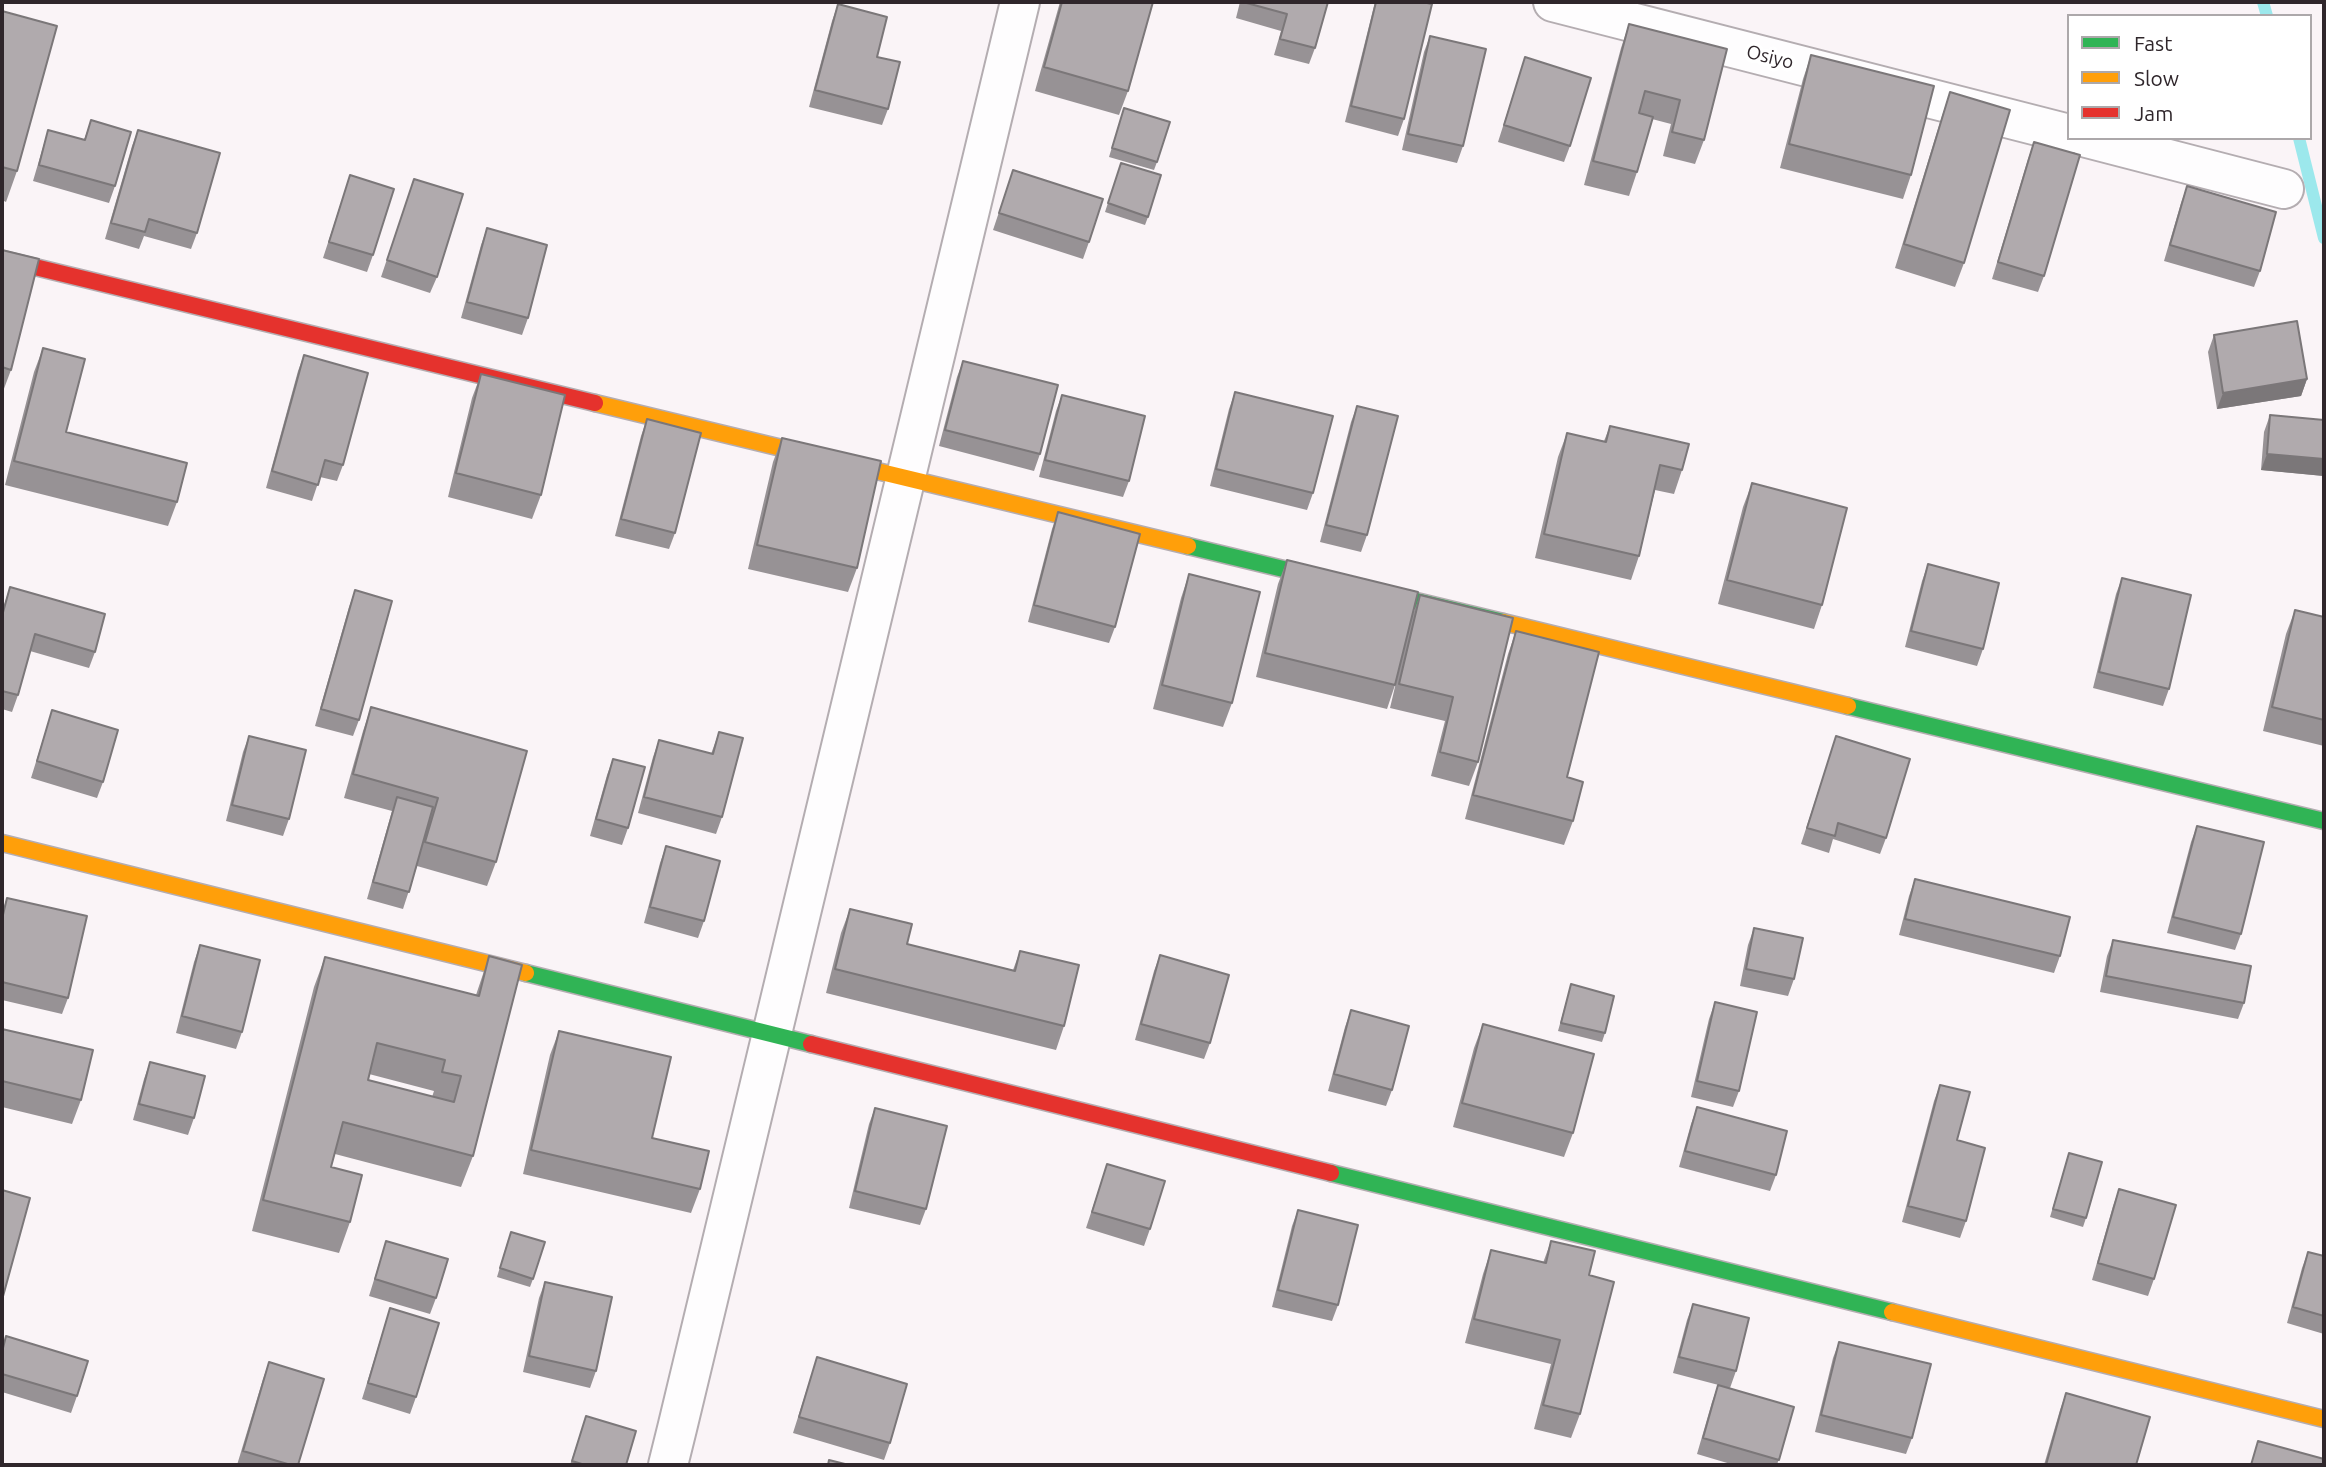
<!DOCTYPE html>
<html>
<head>
<meta charset="utf-8">
<style>
  body { margin:0 }
  #map { position:relative; width:2326px; height:1467px; overflow:hidden; background:#faf4f7; font-family:Ubuntu,sans-serif }
  canvas { display:block }
  .frame { position:absolute; inset:0; border:4px solid #2f262b; pointer-events:none }
  .legend { position:absolute; left:2067px; top:14px; width:245px; height:126px; box-sizing:border-box; background:#fff; border:2px solid #aca8aa; margin:0; padding:9px 12px; list-style:none; font-size:21px; color:#2f262b }
  .legend li { display:flex; align-items:center; gap:14px; height:35px }
  .legend b { width:35px; border:2px solid #aca8aa }
</style>
</head>
<body>
<div id="map">
<canvas width="2326" height="1467"></canvas>
<div class="frame"></div>
<ul class="legend">
<li><b style="height:9px;background:#30b455"></b>Fast</li>
<li><b style="height:9px;background:#ff9f0a"></b>Slow</li>
<li><b style="height:9px;background:#e5322d"></b>Jam</li>
</ul>
</div>
<script>
const context = document.querySelector('canvas').getContext('2d');
context.lineJoin = 'round';
function stroke(path, color, width, dash) { context.strokeStyle = color; context.lineWidth = width; context.lineCap = dash ? 'butt' : 'round'; context.setLineDash(dash || []); context.stroke(path); }
function paint(path, color) { context.fillStyle = color; context.fill(path, 'evenodd'); }
function write(font, color, halo, rows, align = 'center') {
  context.font = font + ' Ubuntu,sans-serif'; context.lineWidth = 7; context.setLineDash([]); context.textBaseline = 'middle'; context.strokeStyle = halo; context.fillStyle = color; for (const [text, x, y, turn = 0] of rows) {
    context.save(); context.translate(x, y); context.rotate((+turn || 0) * Math.PI / 180); context.textAlign = isNaN(turn) ? turn : align; if (halo) context.strokeText(text, 0, 0); context.fillText(text, 0, 0); context.restore();
  }
}
const stream = new Path2D(`
  M2263,2L2267,16
  M2299,138L2324,238`);
const street = new Path2D(`
  M1553,2L2069,134
  M2087,138L2284,189
  M668,1465C789,978 902,489 1020,2`);
const fast = new Path2D(`
  M1188,546L1503,622
  M1848,706L2324,821
  M526,973L811,1044
  M1331,1173L1892,1312`);
const slow = new Path2D(`
  M595,403L1188,546
  M1503,622L1848,706
  M2,843L526,973
  M1892,1312L2324,1419`);
const jam = new Path2D(`
  M2,259L595,403
  M811,1044L1331,1173`);
const wall = new Path2D(`
  M1060,2H1153L1128,91L1119,115L1035,91Z
  M1240,2H1328L1315,48L1309,64L1274,55L1281,31L1236,18Z
  M1375,2H1422L1404,119L1398,136L1345,122Z
  M838,4L877,57L888,109L882,125L809,107L832,21Z
  M2,11L17,171L6,202L2,200Z
  M1629,24L1727,49L1704,140L1695,164L1663,156L1671,124L1652,119L1637,172L1629,196L1584,185L1621,48Z
  M1430,36L1463,146L1457,163L1402,150L1424,52Z
  M1811,55L1911,175L1903,199L1780,168L1803,79Z
  M1525,57L1570,146L1564,162L1498,142Z
  M1950,92L1964,263L1955,287L1895,268L1942,116Z
  M1121,117L1157,162L1154,170L1109,157Z
  M91,120L115,186L109,203L33,181L48,130L84,140Z
  M138,130L197,233L191,249L144,236L139,249L105,239L132,146Z
  M2034,142L2044,276L2038,292L1992,279L2028,159Z
  M1121,163L1148,217L1145,225L1105,212Z
  M1013,170L1089,242L1083,259L993,230Z
  M350,175L373,255L367,272L323,258Z
  M414,179L437,277L430,293L381,277Z
  M2187,186L2260,271L2254,287L2164,261L2181,203Z
  M487,228L528,318L522,335L461,318L481,245Z
  M2,250L11,370L2,394Z
  M2214,335L2307,379L2301,396L2217,409L2208,352Z
  M43,348L66,432L177,502L168,526L5,485L34,372Z
  M304,355L343,465L337,481L320,477L312,501L266,488L298,371Z
  M963,361L1040,454L1034,471L939,446L957,377Z
  M481,374L541,495L532,519L448,497L472,398Z
  M1235,392L1313,493L1307,510L1210,486L1229,409Z
  M1062,395L1129,481L1123,497L1039,477L1056,411Z
  M1357,406L1367,535L1361,552L1320,542L1351,422Z
  M2270,415L2324,420V476L2261,470L2264,432Z
  M647,419L675,533L669,549L615,536L641,436Z
  M1610,426L1682,470L1674,494L1655,490L1639,556L1631,580L1535,558L1558,457L1567,433L1604,441Z
  M782,438L857,568L848,592L748,569L773,462Z
  M1752,483L1822,605L1814,629L1718,604L1743,507Z
  M1058,512L1115,627L1109,643L1028,622L1052,529Z
  M1287,560L1395,685L1387,709L1256,677L1278,584Z
  M1928,564L1983,649L1977,666L1905,647L1922,581Z
  M1189,574L1232,703L1223,727L1153,709L1181,598Z
  M2122,578L2169,689L2163,706L2093,688L2116,594Z
  M10,587L95,652L89,668L30,651L18,695L12,712L2,709V611Z
  M355,590L359,720L353,736L315,726L349,607Z
  M1420,595L1478,762L1469,786L1431,776L1445,721L1390,708L1411,619Z
  M2295,610L2324,617V746L2263,731L2286,634Z
  M1516,631L1567,777L1573,821L1564,845L1465,819L1508,654Z
  M371,707L496,862L487,886L417,866L403,909L367,899L392,811L344,798L363,731Z
  M52,710L103,782L97,798L31,778Z
  M719,732L722,817L716,834L638,813L653,757L659,740L711,754Z
  M249,736L289,819L283,836L226,821L243,752Z
  M1836,736L1886,838L1880,854L1833,839L1829,853L1801,844Z
  M613,759L628,828L622,845L590,836L607,775Z
  M2197,826L2241,934L2235,950L2167,933L2191,842Z
  M666,846L704,921L698,938L644,923L660,863Z
  M1915,879L2060,956L2054,973L1899,935L1909,896Z
  M7,898L68,998L62,1014L2,1000V912Z
  M850,909L907,944L1013,970L1020,951L1064,1026L1056,1050L826,993L841,933Z
  M1754,928L1794,979L1788,996L1740,986L1748,945Z
  M2113,940L2244,1003L2238,1019L2100,992L2107,956Z
  M200,945L242,1032L236,1049L176,1033L194,962Z
  M1160,955L1210,1043L1204,1059L1135,1040L1154,971Z
  M489,956L473,1156L461,1187L335,1154L331,1167L350,1222L339,1253L252,1231L314,987L325,957L476,995ZM369,1074L434,1091L432,1097L368,1080Z
  M1571,984L1605,1033L1602,1042L1558,1031Z
  M1715,1002L1739,1091L1733,1107L1691,1097L1709,1019Z
  M1351,1010L1392,1090L1386,1106L1328,1091L1345,1027Z
  M2324,1022V1044H2322Z
  M1483,1024L1573,1133L1564,1157L1453,1127L1474,1048Z
  M2,1029L81,1100L72,1124L2,1107Z
  M559,1031L652,1138L700,1189L691,1213L523,1174L550,1055Z
  M150,1062L194,1118L188,1135L133,1120L144,1079Z
  M1940,1085L1957,1140L1966,1221L1960,1238L1902,1222L1934,1101Z
  M1697,1107L1776,1175L1770,1191L1679,1167L1691,1124Z
  M875,1108L926,1209L920,1225L849,1208L869,1124Z
  M2069,1153L2086,1218L2083,1227L2050,1217Z
  M1107,1164L1150,1229L1144,1246L1086,1228Z
  M2119,1189L2154,1279L2148,1296L2092,1280L2113,1206Z
  M1298,1210L1338,1305L1332,1321L1272,1307L1292,1226Z
  M508,1240L533,1279L530,1287L497,1277Z
  M386,1241L436,1298L430,1314L369,1296Z
  M1551,1241L1589,1275L1580,1414L1571,1438L1534,1429L1551,1364L1465,1343L1483,1274L1491,1250L1543,1263Z
  M2308,1252L2324,1256V1334L2287,1323L2302,1268Z
  M545,1282L596,1371L590,1388L523,1372L539,1298Z
  M1693,1304L1736,1371L1730,1388L1673,1373L1687,1320Z
  M390,1308L416,1397L410,1414L362,1399Z
  M6,1336L77,1396L71,1413L2,1392V1349Z
  M1839,1342L1912,1438L1906,1454L1815,1432L1833,1358Z
  M817,1357L890,1443L884,1460L793,1433Z
  M269,1362L298,1465H237L263,1379Z
  M1718,1385L1794,1407L1777,1465H1734L1697,1454L1712,1402Z
  M2066,1393L2136,1465H2044L2060,1410Z
  M586,1416L626,1465H570Z`);
const shadedWall = new Path2D(`
  M2307,379L2301,396L2217,409L2223,393Z
  M2267,454L2324,459V476L2261,470Z`);
const building = new Path2D(`
  M1062,2H1153L1128,91L1044,67Z
  M1243,2H1328L1315,48L1280,39L1287,14Z
  M1376,2H1422L1432,4L1404,119L1351,106Z
  M838,4L887,17L877,57L900,62L888,109L815,90Z
  M2,11L57,26L17,171L2,167Z
  M1629,24L1727,49L1704,140L1672,132L1680,100L1645,91L1639,113L1653,117L1637,172L1593,161Z
  M1430,36L1486,49L1463,146L1408,134Z
  M1811,55L1934,86L1911,175L1789,144Z
  M1525,57L1591,78L1570,146L1504,125Z
  M1950,92L2010,110L1964,263L1904,244Z
  M1124,108L1170,122L1157,162L1112,148Z
  M91,120L131,132L115,186L39,165L48,130L85,140Z
  M138,130L220,153L197,233L149,219L145,232L111,223Z
  M2034,142L2080,155L2044,276L1998,262Z
  M1121,163L1161,175L1148,217L1108,203Z
  M1013,170L1103,199L1089,242L999,213Z
  M350,175L394,189L373,255L329,242Z
  M414,179L463,194L437,277L387,260Z
  M2187,186L2276,212L2260,271L2170,245Z
  M487,228L547,245L528,318L467,302Z
  M2,250L39,259L11,370L2,367Z
  M2297,321L2307,379L2223,393L2214,335Z
  M43,348L85,359L66,432L187,463L177,502L14,461Z
  M304,355L368,373L343,465L325,460L318,485L272,471Z
  M963,361L1058,385L1040,454L945,430Z
  M481,374L565,395L541,495L456,473Z
  M1235,392L1333,416L1313,493L1216,469Z
  M1062,395L1145,416L1129,481L1045,460Z
  M1357,406L1398,416L1367,535L1326,525Z
  M2270,415L2324,420V459L2267,454Z
  M647,419L701,433L675,533L621,519Z
  M1610,426L1689,444L1682,470L1660,465L1639,556L1544,534L1567,433L1606,442Z
  M782,438L881,461L857,568L757,545Z
  M1752,483L1847,508L1822,605L1727,580Z
  M1058,512L1140,534L1115,627L1034,605Z
  M1287,560L1418,592L1395,685L1265,653Z
  M1928,564L1999,583L1983,649L1911,631Z
  M1189,574L1260,592L1232,703L1162,685Z
  M2122,578L2191,595L2169,689L2099,672Z
  M10,587L105,614L95,652L35,634L18,695L2,691V616Z
  M355,590L392,601L359,720L321,709Z
  M1420,595L1513,618L1478,762L1440,752L1453,697L1399,684Z
  M2295,610L2324,617V720L2272,707Z
  M1516,631L1599,652L1567,777L1583,782L1573,821L1473,795Z
  M371,707L527,751L496,862L425,842L438,798L353,774Z
  M52,710L118,730L103,782L37,761Z
  M719,732L743,738L722,817L644,797L659,740L713,754Z
  M249,736L306,750L289,819L232,805Z
  M1836,736L1910,759L1886,838L1838,823L1835,836L1807,828Z
  M613,759L645,767L628,828L596,819Z
  M397,797L433,807L409,892L373,882Z
  M2197,826L2264,842L2241,934L2173,917Z
  M666,846L720,861L704,921L650,907Z
  M1915,879L2070,917L2060,956L1905,919Z
  M7,898L87,916L68,998L2,982V919Z
  M850,909L912,924L907,944L1015,971L1020,951L1079,965L1064,1026L835,969Z
  M1754,928L1803,938L1794,979L1746,969Z
  M2113,940L2251,966L2244,1003L2106,976Z
  M200,945L260,960L242,1032L182,1016Z
  M1160,955L1229,975L1210,1043L1141,1024Z
  M489,956L522,965L473,1156L343,1122L331,1167L362,1175L350,1222L263,1200L325,957L479,996ZM377,1043L445,1060L442,1072L461,1076L454,1102L368,1080Z
  M1571,984L1614,996L1605,1033L1561,1023Z
  M1715,1002L1757,1012L1739,1091L1697,1081Z
  M1351,1010L1409,1026L1392,1090L1334,1074Z
  M1483,1024L1594,1054L1573,1133L1462,1103Z
  M2,1029L93,1050L81,1100L2,1081Z
  M559,1031L671,1057L652,1138L709,1151L700,1189L531,1150Z
  M150,1062L205,1076L194,1118L139,1104Z
  M1940,1085L1970,1092L1957,1140L1985,1148L1966,1221L1908,1206Z
  M1697,1107L1787,1131L1776,1175L1685,1151Z
  M875,1108L947,1126L926,1209L855,1191Z
  M2069,1153L2102,1162L2086,1218L2053,1209Z
  M1107,1164L1165,1181L1150,1229L1092,1212Z
  M2119,1189L2176,1205L2154,1279L2098,1263Z
  M2,1190L30,1198L2,1300Z
  M1298,1210L1358,1225L1338,1305L1278,1290Z
  M511,1232L545,1242L533,1279L500,1268Z
  M386,1241L448,1259L436,1298L375,1279Z
  M1551,1241L1595,1251L1589,1275L1614,1282L1580,1414L1543,1405L1560,1340L1474,1319L1491,1250L1546,1263Z
  M2308,1252L2324,1256V1316L2293,1307Z
  M545,1282L612,1297L596,1371L529,1356Z
  M1693,1304L1749,1318L1736,1371L1679,1357Z
  M390,1308L439,1323L416,1397L368,1383Z
  M6,1336L88,1361L77,1396L2,1374V1352Z
  M1839,1342L1931,1364L1912,1438L1821,1415Z
  M817,1357L907,1384L890,1443L799,1417Z
  M269,1362L324,1379L298,1465H291L243,1451Z
  M1718,1385L1794,1407L1779,1460L1703,1438Z
  M2066,1393L2150,1417L2136,1465H2046Z
  M586,1416L636,1431L626,1465H585L572,1461Z
  M2258,1441L2324,1459V1465H2251Z
  M829,1460L849,1465H828Z`);
const streetNames = [
  ["Osiyo",1770,57,14]
];
stroke(stream, '#9ce8ec', 12);
stroke(street, '#b4adb1', 42);
stroke(fast, '#b4adb1', 19);
stroke(slow, '#b4adb1', 19);
stroke(jam, '#b4adb1', 19);
stroke(street, '#fefdfe', 38);
stroke(fast, '#30b455', 16);
stroke(slow, '#ff9f0a', 16);
stroke(jam, '#e5322d', 16);
paint(wall, '#979295');
paint(shadedWall, '#7b7779');
paint(building, '#b0aaad');
stroke(building, '#7b7779', 2);
write('19px', '#2f262b', '#fff', streetNames);
</script>
</body>
</html>
